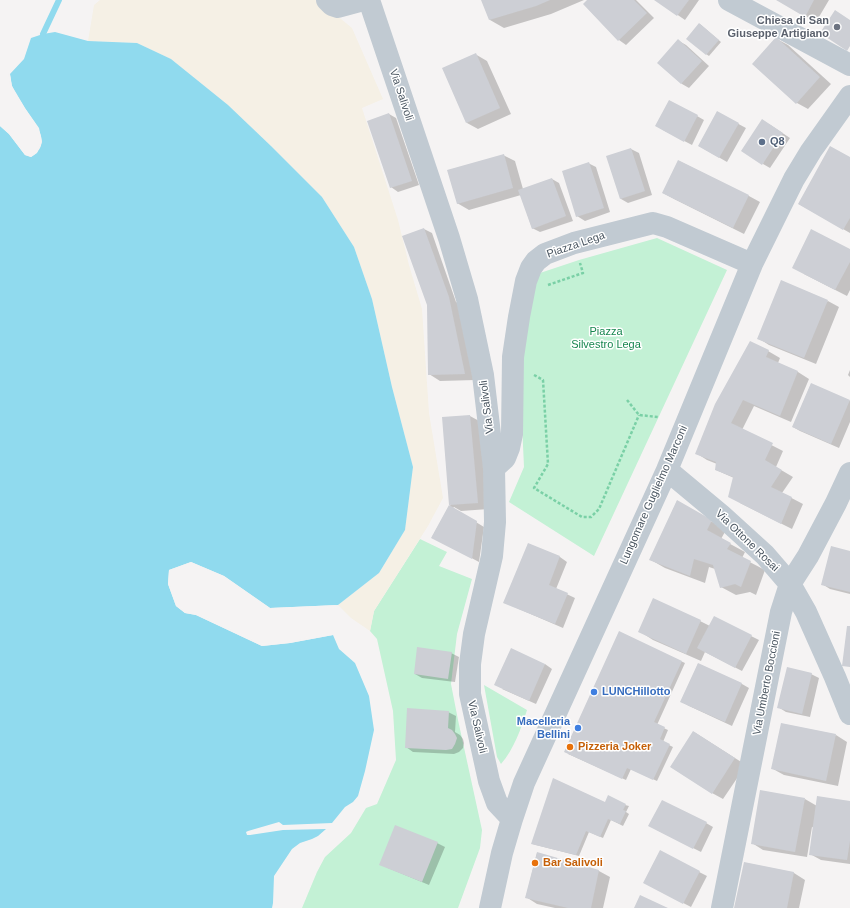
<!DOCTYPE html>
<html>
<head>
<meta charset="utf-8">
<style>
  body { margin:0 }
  canvas { display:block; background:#f5f3f3 }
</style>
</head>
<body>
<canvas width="850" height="908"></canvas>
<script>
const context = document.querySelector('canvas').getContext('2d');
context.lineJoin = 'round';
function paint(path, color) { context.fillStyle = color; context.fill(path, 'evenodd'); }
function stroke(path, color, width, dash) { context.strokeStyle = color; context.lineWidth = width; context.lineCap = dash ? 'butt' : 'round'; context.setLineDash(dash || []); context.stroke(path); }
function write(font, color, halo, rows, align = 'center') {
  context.font = font + ' Arial,sans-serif'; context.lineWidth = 3; context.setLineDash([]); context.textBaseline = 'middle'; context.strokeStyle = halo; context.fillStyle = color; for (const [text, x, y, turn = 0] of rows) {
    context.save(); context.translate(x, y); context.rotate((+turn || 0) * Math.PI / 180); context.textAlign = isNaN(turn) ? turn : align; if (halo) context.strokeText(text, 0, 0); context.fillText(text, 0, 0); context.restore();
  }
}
const green = new Path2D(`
  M657,238L727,270L594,556L509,502L524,467L519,358L537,274L579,260Z
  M420,539L447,552L439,566L472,579L457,634L451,684L458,720L482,830L480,848L458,908H302L317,872L325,857L351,833L366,808L377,804L396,760L393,711L377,639L370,631L374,611Z
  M484,685L527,710C521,729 514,749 501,764L497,757Z`);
const sand = new Path2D(`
  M100,0H318L352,28L383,99L362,108L398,220L409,265L422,309L429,413L443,498L428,526L374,611L370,631L351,618L338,605L379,573L405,530L413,467L392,387L372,299L354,247L322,197L271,146L228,105L171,59L137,43L88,41L94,5Z`);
const water = new Path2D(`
  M55,32L88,41L137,43L171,59L228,105L271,146L322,197L354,247L372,299L392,387L413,467L405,530L379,573L338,605L270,608L224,576L191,562L169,570L168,584L176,606L185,613L196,615L262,646L290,643L333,635L339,649L355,663L369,696L374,730L365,771L358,796L353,802L345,807L332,823L283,825L279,822L248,831L246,832L247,835H250L283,830L326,829L318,836L312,839L300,843L292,849L274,876L273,903L272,908H0V126L9,134L25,155L31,157C53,144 36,125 26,110C22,103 15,93 12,86C11,82 11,77 10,74L24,59L31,38L43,34Z`);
const pier = new Path2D(`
  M9,71L12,86L25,108L39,128L42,142L37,153L31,157L25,155L9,134L0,126V124L10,133L26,153L30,155L36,152L40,142L37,129L23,109L10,87L8,74Z
  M191,562L224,576L270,608L338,605V607L269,609L223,577L191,564L171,571L170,584L178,605L186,612L197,613L262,644L290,641L333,633L334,634L333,635L290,643L262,646L196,615L185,613L176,606L168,584L169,570Z`);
const shadow = new Path2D(`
  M482,0H584L551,14L504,28L490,20Z
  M588,0H636L654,18L626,45L619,40L584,4Z
  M656,0H699L685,20Z
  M778,0H829L816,22Z
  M700,24L721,42L709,56L706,54Z
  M777,39L788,45L831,84L808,109L797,103Z
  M679,41L686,45L709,66L689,88L682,84L659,63Z
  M475,54L487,61L511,114L478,129L467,123Z
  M718,113L746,128L727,162L699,146Z
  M389,114L396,118L419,185L398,192L391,187Z
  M697,116L704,120L692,145L663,130Z
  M769,124L790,138L770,168L763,164Z
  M631,149L639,153L652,195L628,203L621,199Z
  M503,155L515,161L523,189L552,179L559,183L573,221L540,232L532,228L521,195L469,210L457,203Z
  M850,158V233L799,204Z
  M679,161L749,196L760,202L744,234L674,199L663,193Z
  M588,163L596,167L610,212L585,221L577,216Z
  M424,229L432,233L456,302L460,304L476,380L440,381L429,374L428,304Z
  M850,251V290L847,296L804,274Z
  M828,301L839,307L816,364L769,345L758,338Z
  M768,351L780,358L778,363L798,372L809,379L791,422L754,406L742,430L783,451L776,467L793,477L782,493L803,504L792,529L740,503L734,478L716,470L717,464L707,460L696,453Z
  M850,370V377L848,375Z
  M811,384L850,401V422L839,448L800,431L793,427Z
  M470,416L481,422L489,509L461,511L454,507L453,508L484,527L479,562L432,537L451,504Z
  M677,501L726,530L721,539L745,552L742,558L765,570L756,595L750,592L736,595L721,587L715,569L709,567L705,583L665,568L651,560Z
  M528,544L560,557L567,562L556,589L575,598L563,628L512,606Z
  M850,552V594L830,589L822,584Z
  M700,621L710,626L751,636L759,640L742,671L705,652L701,661L653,640L639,631Z
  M620,633L685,663L657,725L668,730L663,742L673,747L657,781L631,769L626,780L568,754Z
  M451,653L459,657L455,682L422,678L415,674Z
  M545,664L552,669L536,704L502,689Z
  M698,664L742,684L749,688L732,726L689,706L682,702Z
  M811,674L819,678L810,717L786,712L778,707Z
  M448,712L456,716L455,732L460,735L463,739L464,743L463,748L459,752L454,754L413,752L406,747Z
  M694,732L746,765L723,799L712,793Z
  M836,735L847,742L838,786L784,775L773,769Z
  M805,799L817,806L850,802V864L821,860L810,854L814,828L812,827L807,857L763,850L752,843Z
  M605,803L625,805L629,806L626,812L629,814L623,826L611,820L603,838L589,832L579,856L536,845L533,844Z
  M706,823L713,827L701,852L657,830Z
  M437,843L445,847L429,885L388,868Z
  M660,852L707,876L691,907L652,887Z
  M537,853L599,871L610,877L603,908H555L537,904L526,897Z
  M745,863L794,873L805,880L799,908H735Z`);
const stream = new Path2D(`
  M43,34L59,0`);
const building = new Path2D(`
  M481,0H550L536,6L489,20Z
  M587,0H634L647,13L618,41L583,4Z
  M654,0H689L677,16Z
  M776,0H814L805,17Z
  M835,10L850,20V46L847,51L820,33Z
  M699,23L719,40L706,55L686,39Z
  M776,37L820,77L796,104L752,64Z
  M678,39L702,61L681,84L657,63Z
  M476,53L500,108L466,123L442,68Z
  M669,100L698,115L684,142L655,126Z
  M717,111L739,123L719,158L698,146Z
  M389,113L412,181L390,188L367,121Z
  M762,119L783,133L762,165L741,151Z
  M830,146L850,157V218L843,230L798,204Z
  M631,148L645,191L620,199L606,156Z
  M504,154L513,188L457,204L447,170Z
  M678,160L749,195L733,228L662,193Z
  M589,162L604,208L576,217L562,171Z
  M552,178L566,216L532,229L518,190Z
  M424,228L449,297L465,374L428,375L427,305L402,236Z
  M811,229L850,249V262L835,290L792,268Z
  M781,280L828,300L804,358L757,339Z
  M750,341L769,350L766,357L798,371L780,416L743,400L731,423L773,443L765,460L782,470L771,487L792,497L781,524L728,497L733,477L715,470L716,462L695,454L715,404Z
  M811,383L850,400L831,444L792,427Z
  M470,415L478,503L449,505L442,417Z
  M677,500L712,520L707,530L731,543L727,549L751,561L741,587L735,584L720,588L713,565L694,559L690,576L649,560Z
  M449,505L477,521L472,559L431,538Z
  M528,543L560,556L549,585L568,593L555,624L503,603Z
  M831,546L850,551V592L821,585Z
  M653,598L701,620L686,654L638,632Z
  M714,616L752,635L735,668L697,648Z
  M847,626H850V667L842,666Z
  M619,631L682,661L654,722L665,727L660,739L670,744L653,780L627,768L622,779L564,752Z
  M417,647L452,652L448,679L414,674Z
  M511,648L545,664L529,701L494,685Z
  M698,663L742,683L725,722L680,702Z
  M787,667L812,673L802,714L777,708Z
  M407,708L449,711L448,728L452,730L455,734L457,738L455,744L452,749L446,750L405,748Z
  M781,723L836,734L826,781L771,769Z
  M693,731L735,758L712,794L670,767Z
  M553,778L605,802L608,795L626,804L623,810L626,811L620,824L608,819L600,837L586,831L576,855L531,844Z
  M760,790L805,798L795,852L751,844Z
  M817,796L850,801V841L847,860L809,855Z
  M662,800L707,822L693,849L648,826Z
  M395,825L438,842L422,882L379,865Z
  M660,850L700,871L683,904L643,883Z
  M537,852L599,870L591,908H568L525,898Z
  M744,862L794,872L787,908H734Z
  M640,895L668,908H634Z`);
const path = new Path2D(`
  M548,285L583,273L580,263
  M534,375L543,380L548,464L534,488L582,517H591L599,509L639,415
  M627,400L639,415L658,417`);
const minor = new Path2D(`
  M327,0L332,5L338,7L364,0
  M369,0L449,238L467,299L483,375L494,468L495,522L492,556L474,634L470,664V694L489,781L497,803L512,819
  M729,0L850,65
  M494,468L505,458L509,448L512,434L513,357L519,317L526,281L531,268L536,261L545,254L574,243L653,223L667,227L752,264
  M667,470L721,515L765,555L790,584L806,612L835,677L850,714
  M490,908L502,853L512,819L524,783L667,470L752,264L794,179L811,151L850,96
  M722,908L781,612L790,584L808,556L836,503L850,473`);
const markers = [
  [837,27,4,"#6b7280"],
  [762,142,4,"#5c6f8a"],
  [594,692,4,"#3f7fe0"],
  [578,728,4,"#3f7fe0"],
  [570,747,4,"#e8710a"],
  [535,863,4,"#e8710a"]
];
const worshipNames = [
  ["Chiesa di San",829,21],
  ["Giuseppe Artigiano",829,34]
];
const streetNames = [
  ["Via Salivoli",401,95,72],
  ["Piazza Lega",576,245,-19],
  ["Via Salivoli",487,407,-97],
  ["Lungomare Guglielmo Marconi",654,495,-66],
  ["Via Ottone Rosai",747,541,44],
  ["Via Umberto Boccioni",767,683,-79],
  ["Via Salivoli",477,727,77]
];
const serviceNames = [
  ["Q8",770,142]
];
const parkNames = [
  ["Piazza",606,332],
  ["Silvestro Lega",606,345]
];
const shopNames = [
  ["LUNCHillotto",602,692],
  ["Macelleria",570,722,"right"],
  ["Bellini",570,735,"right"]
];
const foodNames = [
  ["Pizzeria Joker",578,747],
  ["Bar Salivoli",543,863]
];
paint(green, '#c3f1d5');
paint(sand, '#f5f0e5');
paint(water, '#90daee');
paint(pier, '#f5f3f3');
paint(shadow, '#0003');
stroke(stream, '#90daee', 6);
paint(building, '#cdcfd5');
stroke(path, '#7ad0a6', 2.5, [3, 2]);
stroke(minor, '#c1cad2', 22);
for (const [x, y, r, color] of markers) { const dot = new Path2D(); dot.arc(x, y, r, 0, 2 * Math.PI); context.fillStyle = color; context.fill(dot); stroke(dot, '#fff', 1.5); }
write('bold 11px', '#5b616d', '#fff', worshipNames, 'right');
write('11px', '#4a5661', '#fff', streetNames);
write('bold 11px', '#4e5e75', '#fff', serviceNames, 'left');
write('11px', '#17864f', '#fff', parkNames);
write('bold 11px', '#366cbe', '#fff', shopNames, 'left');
write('bold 11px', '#c56008', '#fff', foodNames, 'left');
</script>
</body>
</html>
